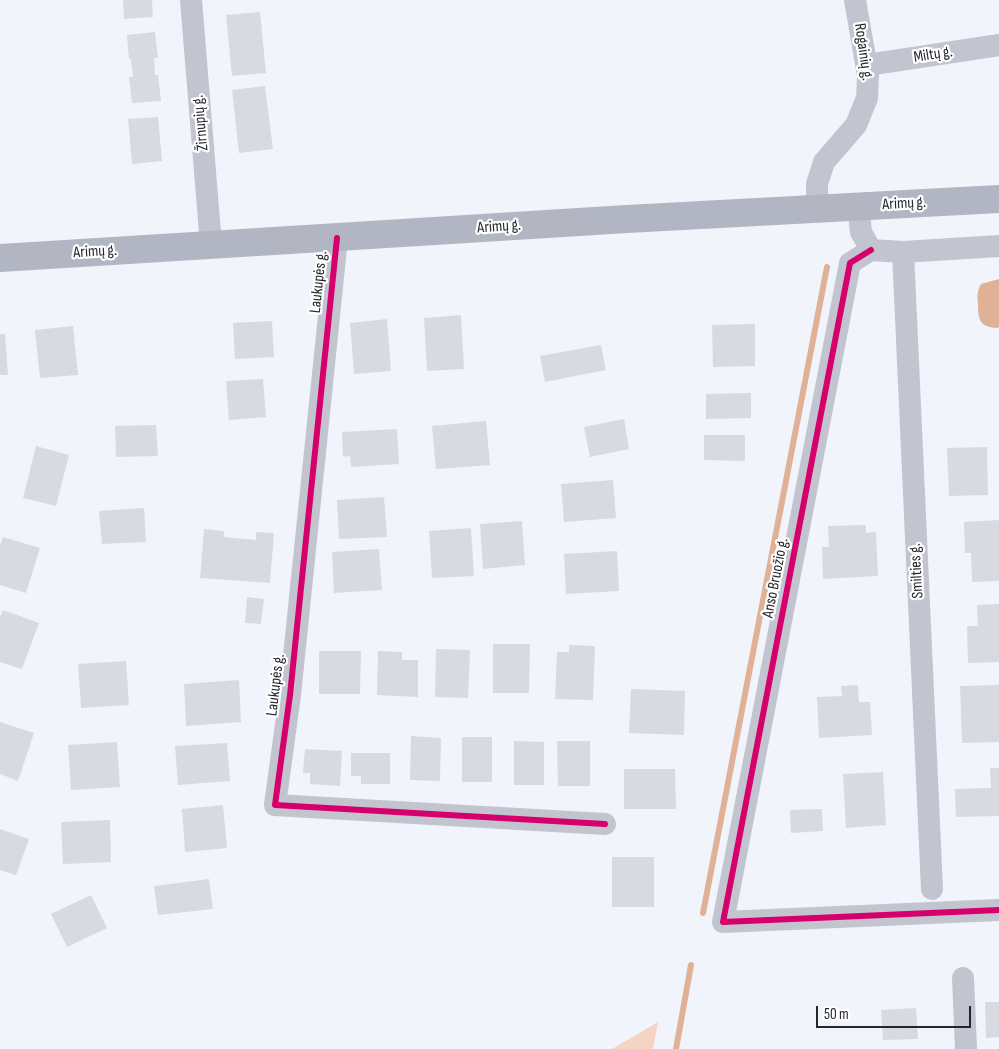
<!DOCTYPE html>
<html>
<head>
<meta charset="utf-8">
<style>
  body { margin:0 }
  #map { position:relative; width:999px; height:1049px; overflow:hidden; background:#f2f4fc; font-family:"Sofia Sans Condensed",sans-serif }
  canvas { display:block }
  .scale { position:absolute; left:816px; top:1006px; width:155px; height:22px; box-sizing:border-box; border:2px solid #25262b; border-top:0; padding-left:6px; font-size:15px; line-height:18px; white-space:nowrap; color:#25262b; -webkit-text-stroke:4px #fff; paint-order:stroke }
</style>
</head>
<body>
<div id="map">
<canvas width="999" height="1049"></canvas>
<div class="scale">50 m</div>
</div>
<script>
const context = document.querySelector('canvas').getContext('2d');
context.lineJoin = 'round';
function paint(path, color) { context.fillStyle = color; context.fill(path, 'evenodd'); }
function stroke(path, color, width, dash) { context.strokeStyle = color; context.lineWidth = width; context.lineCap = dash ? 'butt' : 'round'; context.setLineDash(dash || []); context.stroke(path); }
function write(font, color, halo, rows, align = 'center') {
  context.font = font + ' "Sofia Sans Condensed",sans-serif'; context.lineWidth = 4.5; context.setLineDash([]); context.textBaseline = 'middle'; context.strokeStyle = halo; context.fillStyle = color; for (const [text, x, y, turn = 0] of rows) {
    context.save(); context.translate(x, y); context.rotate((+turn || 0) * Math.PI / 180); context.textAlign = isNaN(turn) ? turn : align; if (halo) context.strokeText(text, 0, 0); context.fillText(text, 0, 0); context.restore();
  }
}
const green = new Path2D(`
  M658,1022L653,1049H612Z`);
const water = new Path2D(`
  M999,279V327L997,328C980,327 978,320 978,304C977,295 977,292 981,284Z`);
const stream = new Path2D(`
  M703,913L827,267
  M676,1049L691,965`);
const building = new Path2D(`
  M123,0H152L153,17L124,19Z
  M260,12L266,73L232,76L226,15Z
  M155,32L158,58H154L155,75H158L161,101L132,103L129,77H133L131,59H129L127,35Z
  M265,86L273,149L239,153L232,90Z
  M158,117L162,161L132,164L128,119Z
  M461,315L464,369L427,371L424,318Z
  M387,319L391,371L354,374L350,323Z
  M272,321L274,357L235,359L233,323Z
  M755,324V366L713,367L712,325Z
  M73,326L78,375L40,378L35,330Z
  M0,334H5L8,375H0Z
  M601,345L606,370L545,382L540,356Z
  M263,379L266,417L229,420L226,381Z
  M751,393V418L706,419V394Z
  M624,419L629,449L590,457L584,427Z
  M486,421L490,465L436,469L432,426Z
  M156,425L158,456L116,457L115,426Z
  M397,429L399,464L351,467L350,456L343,457L342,432Z
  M704,435H745V461L704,460Z
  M36,446L69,455L56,506L23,498Z
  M987,447L988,495L949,496L947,448Z
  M613,480L616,518L564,522L561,484Z
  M384,497L387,537L339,539L337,500Z
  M144,508L146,542L102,544L99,511Z
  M999,520V581L972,582L971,553H965L964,522Z
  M522,521L525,565L483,569L480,524Z
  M866,525V533L876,532L878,576L823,579L822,547H829L828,526Z
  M471,528L474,576L432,578L429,531Z
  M204,529L224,531V537L256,540V532L274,533L270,583L200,578Z
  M3,537L40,548L26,593L0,585V545Z
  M379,549L382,590L334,593L332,552Z
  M617,551L619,591L566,594L564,554Z
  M247,597L264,599L261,624L245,623Z
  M999,604V662L968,663L967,626H978L977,605Z
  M3,610L39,623L22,669L0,662V617Z
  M493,644H530L529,693H493Z
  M569,645L595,646L593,700L555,699L557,652H569Z
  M436,649L470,650L468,698L435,697Z
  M319,651H361L360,694H319Z
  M378,651L402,652V660H418V697L377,695Z
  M126,661L129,705L81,708L78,664Z
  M239,680L241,722L186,726L184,684Z
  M858,685L859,702H870L872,735L819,738L817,697L842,696L841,686Z
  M999,685V742L962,743L960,686Z
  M631,689L685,691L684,735L629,733Z
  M0,722L34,733L18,781L0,774Z
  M411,736L441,738L440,781L410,780Z
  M462,737H492V782H462Z
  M514,741L544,742V785H514Z
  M557,741H590V786H558Z
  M117,742L120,787L71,790L68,745Z
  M227,743L230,781L178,785L175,746Z
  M305,749L342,751L340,786L310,784V773H303Z
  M351,753H390V784H361V776H351Z
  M990,768H999V816L956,817L955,789L991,788Z
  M624,769H675L676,809H624Z
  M883,772L886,825L846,828L843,774Z
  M223,805L227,848L185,852L182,809Z
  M822,809L823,831L791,833L790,810Z
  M110,820L111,862L63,864L61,822Z
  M0,829L29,839L16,875L0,870Z
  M612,857H654V907H612Z
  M209,879L213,909L158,915L154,886Z
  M91,895L107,928L67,947L51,914Z
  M985,1002H999V1037L986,1038Z
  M916,1008L918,1039L883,1040L881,1010Z`);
const minor = new Path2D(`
  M191,0L211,245
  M867,65L999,45
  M858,206L861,232L871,250L903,252L999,246
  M817,208V184L824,162L856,125L867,98L868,75L855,0
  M337,238L290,695L275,805L605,824
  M871,250L850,263L723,922L999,910
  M903,252L932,889
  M963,978L966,1049`);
const major = new Path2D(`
  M0,258L627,219L999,199`);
const cycleway = new Path2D(`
  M337,238L290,695L275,805L605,824
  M871,250L850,263L723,922L999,910`);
const streetNames = [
  ["Rogainių g.",863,52,82],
  ["Miltų g.",933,55,-9],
  ["Žirnupių g.",201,123,-95],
  ["Arimų g.",904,204,-3],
  ["Arimų g.",499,227,-4],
  ["Arimų g.",95,252,-3],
  ["Laukupės g.",319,282,-84],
  ["Smilties g.",917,571,-93],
  ["Anso Bruožio g.",776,578,-79],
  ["Laukupės g.",276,685,-83]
];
paint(green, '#f5d4c4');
paint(water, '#dfb197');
stroke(stream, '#dfb197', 6);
paint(building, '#d9dae0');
stroke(minor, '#c2c5d0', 22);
stroke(major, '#b2b5c2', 28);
stroke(cycleway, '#d6006c', 6);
write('16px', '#25262b', '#fff', streetNames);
</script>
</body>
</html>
